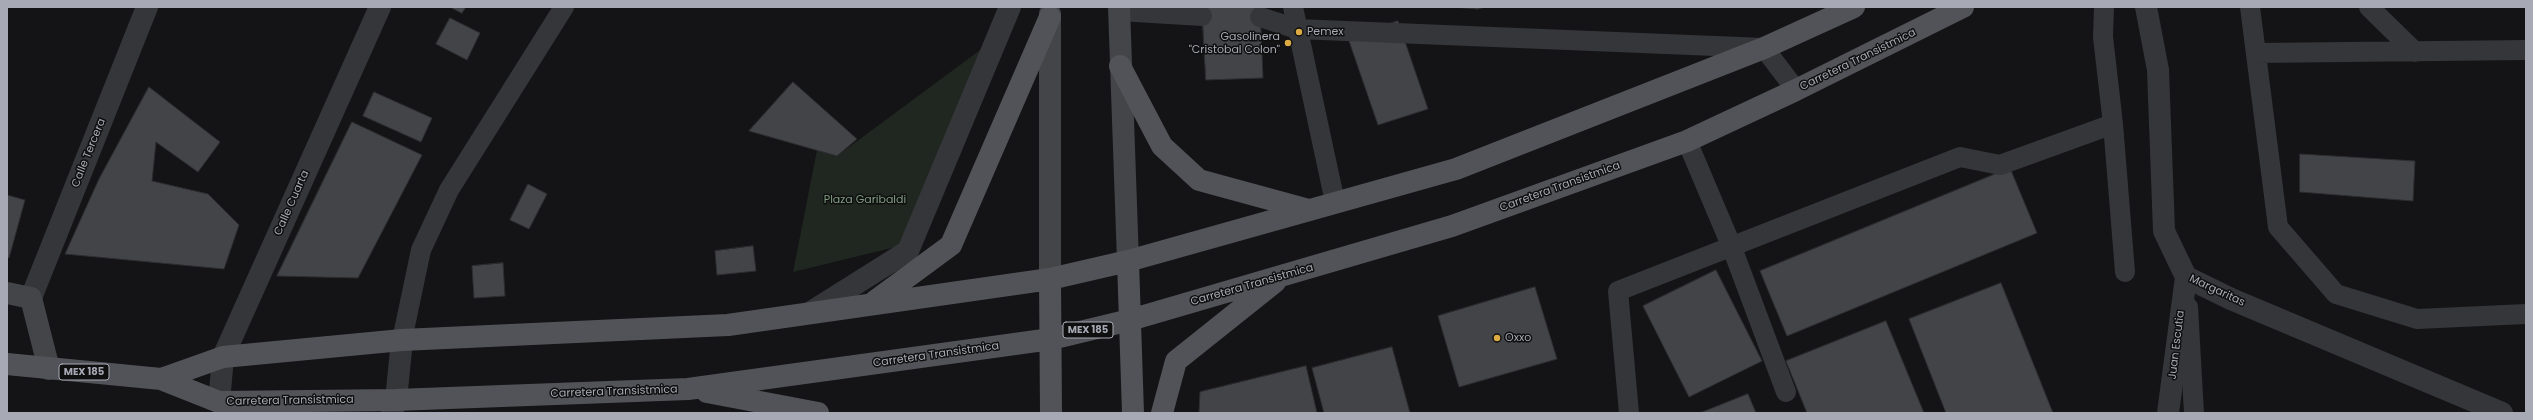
<!DOCTYPE html>
<html>
<head>
<meta charset="utf-8">
<style>
  body { margin:0 }
  #map { position:relative; width:2533px; height:420px; overflow:hidden; background:#141315; font-family:Poppins,sans-serif }
  canvas { display:block }
  .frame { position:absolute; inset:0; border:8px solid #a7aab4; pointer-events:none }
</style>
</head>
<body>
<div id="map">
<canvas width="2533" height="420"></canvas>
<div class="frame"></div>
</div>
<script>
const context = document.querySelector('canvas').getContext('2d');
context.lineJoin = 'round';
function paint(path, color) { context.fillStyle = color; context.fill(path, 'evenodd'); }
function stroke(path, color, width, dash) { context.strokeStyle = color; context.lineWidth = width; context.lineCap = dash ? 'butt' : 'round'; context.setLineDash(dash || []); context.stroke(path); }
function write(font, color, halo, rows, align = 'center') {
  context.font = font + ' Poppins,sans-serif'; context.lineWidth = 3; context.setLineDash([]); context.textBaseline = 'middle'; context.strokeStyle = halo; context.fillStyle = color; for (const [text, x, y, turn = 0] of rows) {
    context.save(); context.translate(x, y); context.rotate((+turn || 0) * Math.PI / 180); context.textAlign = isNaN(turn) ? turn : align; if (halo) context.strokeText(text, 0, 0); context.fillText(text, 0, 0); context.restore();
  }
}
const green = new Path2D(`
  M991,42L904,245L793,272L817,150L837,156Z`);
const building = new Path2D(`
  M450,7H466L462,13Z
  M1202,7H1260L1263,78L1206,80Z
  M1453,7H1485L1478,9Z
  M450,18L480,33L467,60L436,44Z
  M1398,21L1428,109L1378,125L1348,38Z
  M793,82L857,139L837,156L749,131Z
  M149,87L220,142L198,172L156,142L152,181L208,194L239,225L224,269L65,254L99,179Z
  M374,92L432,118L421,142L363,116Z
  M352,122L422,155L358,278L277,276Z
  M2300,154L2415,161L2413,201L2300,192Z
  M2010,168L2037,233L1787,336L1760,271Z
  M528,184L547,194L529,229L510,220Z
  M7,195L25,200L9,258L7,257Z
  M753,246L756,271L717,275L715,251Z
  M503,263L505,296L474,298L472,266Z
  M1716,270L1762,361L1689,397L1643,306Z
  M2001,283L2053,413H1946L1909,319Z
  M1535,287L1557,359L1459,387L1438,316Z
  M1886,321L1924,413H1807L1786,361Z
  M1392,347L1410,413H1324L1312,368Z
  M1306,366L1317,413H1199L1200,392Z
  M1748,394L1756,413H1700Z`);
const lane = new Path2D(`
  M1293,7L1335,202
  M2104,7L2103,37L2113,124L2125,272
  M2250,7L2278,227L2336,294L2417,319L2526,314
  M2369,7L2415,52
  M1119,11L1202,16
  M1260,17L1297,29L1764,48L1796,90
  M2256,53L2526,50
  M1687,141L1731,245L1786,392
  M2188,307L2194,413
  M402,340L421,250L449,190L564,7
  M1629,413L1618,291L1960,157L2000,165L2113,124`);
const street = new Path2D(`
  M2146,7L2158,70L2164,231L2186,277L2231,299L2502,413
  M31,298L147,7
  M811,312L908,251L1010,7
  M219,402L223,357L380,7
  M392,413L396,400L402,340
  M2168,413L2186,277`);
const secondary = new Path2D(`
  M1119,7L1128,261
  M1050,279V14
  M7,293L31,298L49,369`);
const primary = new Path2D(`
  M1120,66L1162,146L1199,180L1309,210
  M1128,261L1133,413
  M1050,279L1051,413
  M875,301L951,245L1050,17
  M7,364L161,379L219,402L396,400L688,389L1051,339L1130,320L1452,226L1687,141L1796,90L1963,7
  M161,379L223,357L402,340L728,325L1050,279L1128,261L1456,169L1764,48L1854,7
  M707,392L818,413
  M1162,413L1176,361L1275,282`);
const markers = [
  [1299,32,4,"#ddab43"],
  [1288,43,4,"#ddab43"],
  [1497,338,4,"#ddab43"]
];
const shields = [
  [1088,330,50],
  [84,372,50]
];
const shieldNames = [
  ["MEX 185",1088,330],
  ["MEX 185",84,372]
];
const poiNames = [
  ["Pemex",1307,32],
  ["Gasolinera",1280,37,"right"],
  ["\"Cristobal Colon\"",1280,50,"right"],
  ["Oxxo",1505,338]
];
const streetNames = [
  ["Carretera Transistmica",1858,60,-26],
  ["Calle Tercera",89,153,-68],
  ["Carretera Transistmica",1560,187,-20],
  ["Calle Cuarta",292,203,-66],
  ["Carretera Transistmica",1252,285,-16],
  ["Margaritas",2217,291,25],
  ["Juan Escutia",2177,345,-83],
  ["Carretera Transistmica",936,355,-8],
  ["Carretera Transistmica",614,392,-2],
  ["Carretera Transistmica",290,401,-1]
];
const parkNames = [
  ["Plaza Garibaldi",865,200]
];
paint(green, '#202721');
paint(building, '#434448');
stroke(building, '#2e2e31', 1);
stroke(lane, '#353639', 20);
stroke(street, '#353639', 22);
stroke(secondary, '#434549', 22);
stroke(primary, '#515358', 22);
for (const [x, y, r, color] of markers) { const dot = new Path2D(); dot.arc(x, y, r, 0, 2 * Math.PI); context.fillStyle = color; context.fill(dot); stroke(dot, '#0f0f10', 1.5); }
for (const [x, y, w] of shields) { const box = new Path2D(); box.roundRect(x - w / 2, y - 8, w, 16, 3); context.fillStyle = '#0f0f10'; context.fill(box); stroke(box, '#a7aab4', 1); }
write('bold 10px', '#a7aab4', null, shieldNames);
write('11px', '#a7aab4', '#0f0f10', poiNames, 'left');
write('11px', '#a7aab4', '#0f0f10', streetNames);
write('11px', '#809d82', '#0f0f10', parkNames);
</script>
</body>
</html>
